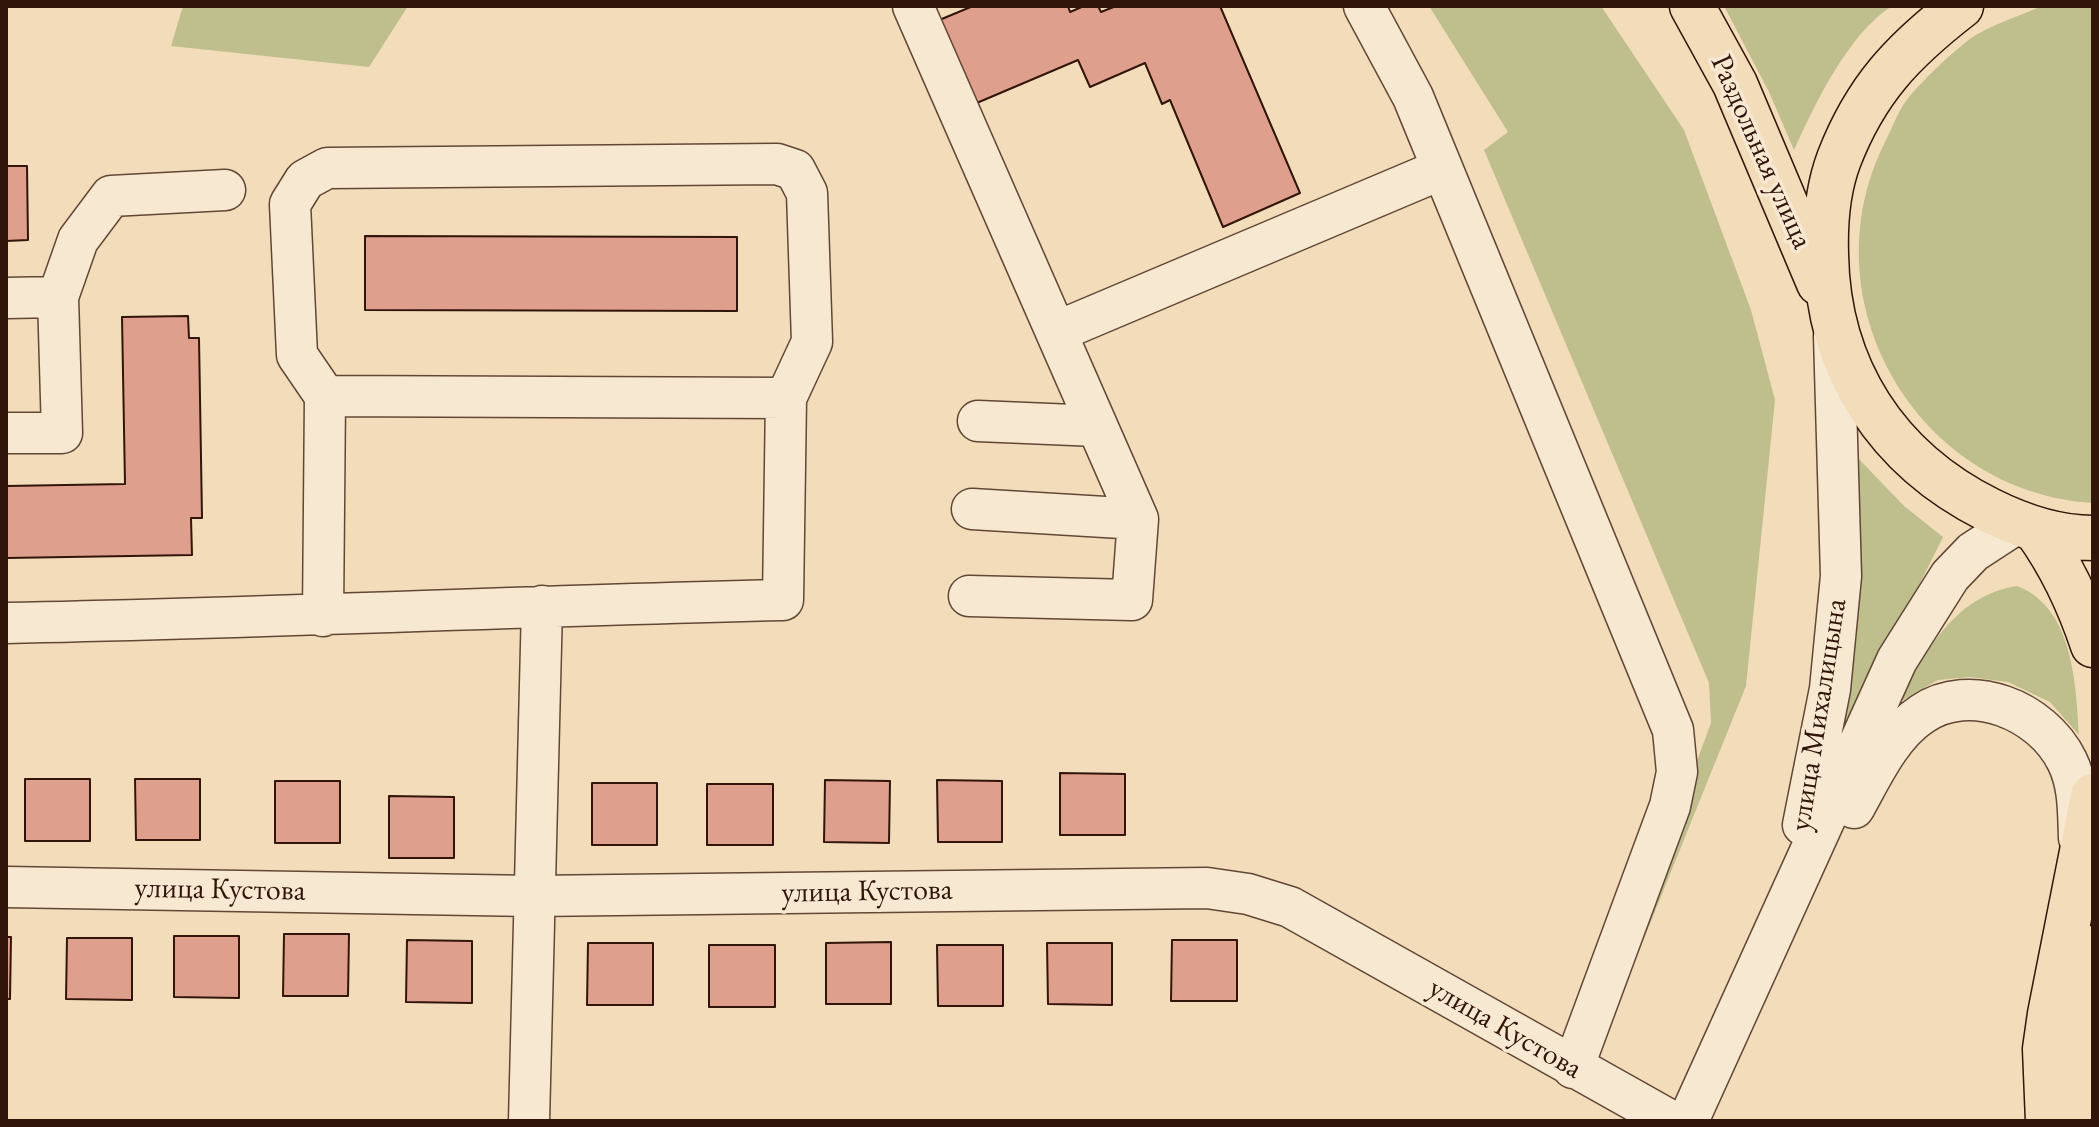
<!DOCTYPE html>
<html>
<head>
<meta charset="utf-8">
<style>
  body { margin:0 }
  #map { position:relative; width:2099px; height:1127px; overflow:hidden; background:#f2dcb9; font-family:"EB Garamond",serif }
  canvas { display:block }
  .frame { position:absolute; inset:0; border:8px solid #32150a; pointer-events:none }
</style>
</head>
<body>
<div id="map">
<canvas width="2099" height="1127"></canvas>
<div class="frame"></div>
</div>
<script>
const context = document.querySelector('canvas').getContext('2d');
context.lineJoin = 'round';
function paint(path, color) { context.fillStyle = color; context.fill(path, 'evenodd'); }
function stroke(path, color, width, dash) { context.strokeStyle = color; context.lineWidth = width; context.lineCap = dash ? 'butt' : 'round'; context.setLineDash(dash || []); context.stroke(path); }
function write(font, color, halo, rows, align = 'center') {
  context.font = font + ' "EB Garamond",serif'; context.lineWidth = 7; context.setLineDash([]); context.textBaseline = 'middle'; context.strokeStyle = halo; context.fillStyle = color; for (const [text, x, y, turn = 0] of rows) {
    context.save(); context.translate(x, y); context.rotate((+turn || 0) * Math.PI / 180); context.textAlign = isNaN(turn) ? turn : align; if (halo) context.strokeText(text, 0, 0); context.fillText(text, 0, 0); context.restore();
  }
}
const green = new Path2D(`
  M183,6H408L369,67L171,46Z
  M1429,6H1601L1684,130L1751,310L1775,400L1746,686L1595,1060L1588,1057L1711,723L1709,683L1484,150L1508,132Z
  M1724,6H1892C1848,34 1815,104 1794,150L1769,92Z
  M2042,6H2093V503C1915,492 1805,298 1886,140C1893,126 1899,109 1909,97C1925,78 1946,58 1966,42C1986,26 2018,17 2042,6Z
  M1855,455L1904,506L1943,537L1844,736L1857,590Z
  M2017,586C2073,607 2076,684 2079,735L2050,702L2008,682L1970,677L1938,680L1896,704C1926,653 1953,596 2017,586Z`);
const building = new Path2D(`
  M973,6H1068L1070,12L1084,6H1098L1101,12L1116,6H1220L1300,193L1223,227L1170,100L1162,104L1145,63L1090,87L1078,60L972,105L937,21Z
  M6,166H27L28,240L6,241Z
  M365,236L737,237V311L365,310Z
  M188,316L189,338H199L202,518H191L192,555L6,558V486L125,484L122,317Z
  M1060,773L1125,774V835H1060Z
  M25,779H90V841H25Z
  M135,779H200V840H136Z
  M825,780L890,781L889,843L824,842Z
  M937,780L1002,781V842H938Z
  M275,781H340V843H275Z
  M592,783H657V845H592Z
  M707,784H773V845H707Z
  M389,796L454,797V858H389Z
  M284,934H349L348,996H283Z
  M174,936H239V998L174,997Z
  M6,937H11L10,999H6Z
  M67,938H132V1000L66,999Z
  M407,940L472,941V1003L406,1002Z
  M1172,940H1237V1001H1171Z
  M891,942V1004H826V943Z
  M588,943H653V1005H587Z
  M1047,943H1112V1005L1048,1004Z
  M709,945H775V1007H709Z
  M937,945H1003V1006H938Z`);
const minor = new Path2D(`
  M913,6L1138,519L1132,600L969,596
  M1364,6L1413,97L1673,730L1677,772L1670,806L1573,1068
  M58,297L78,240L111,196L225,190
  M6,298L58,297L62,433H6
  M1056,332L1442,169
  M325,396L297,355L290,204L305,180L327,168L777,164L795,170L807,193L812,342L786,398
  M978,421L1097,426
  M972,509L1138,519
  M6,623C265,618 524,606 783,600L786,398L325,396L323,616
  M1854,808C1872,776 1890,735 1922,714C1970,681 2042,710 2067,761C2079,785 2078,812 2079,838
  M1803,825L1830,689L1841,576L1834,336
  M6,887L532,896L1207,888L1248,894L1290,907L1671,1121
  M529,1121L542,606
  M1688,1121L1897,660L1950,576L1973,552L2016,524`);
const major = new Path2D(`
  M1692,6L1735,84L1819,283
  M1961,6C1903,51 1866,89 1839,159C1828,188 1825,224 1826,255C1828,369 1887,459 1989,510C2021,526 2057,538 2093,538
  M2036,530C2062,566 2079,603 2093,645
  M2048,1121L2045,1049L2050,1014L2093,796
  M2081,1121V1030L2093,948`);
const streetNames = [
  ["Раздольная улица",1761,152,66],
  ["улица Михалицына",1819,715,-81],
  ["улица Кустова",220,890,1],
  ["улица Кустова",867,892,-1],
  ["улица Кустова",1505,1029,30]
];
paint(green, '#bebf8c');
paint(building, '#df9f8d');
stroke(building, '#32150a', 2);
stroke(minor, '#624736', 43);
stroke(major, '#32150a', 47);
stroke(minor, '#f7e8d2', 40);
stroke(major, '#f2dcb9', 44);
write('30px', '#32150a', '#f7e8d2', streetNames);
</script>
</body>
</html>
